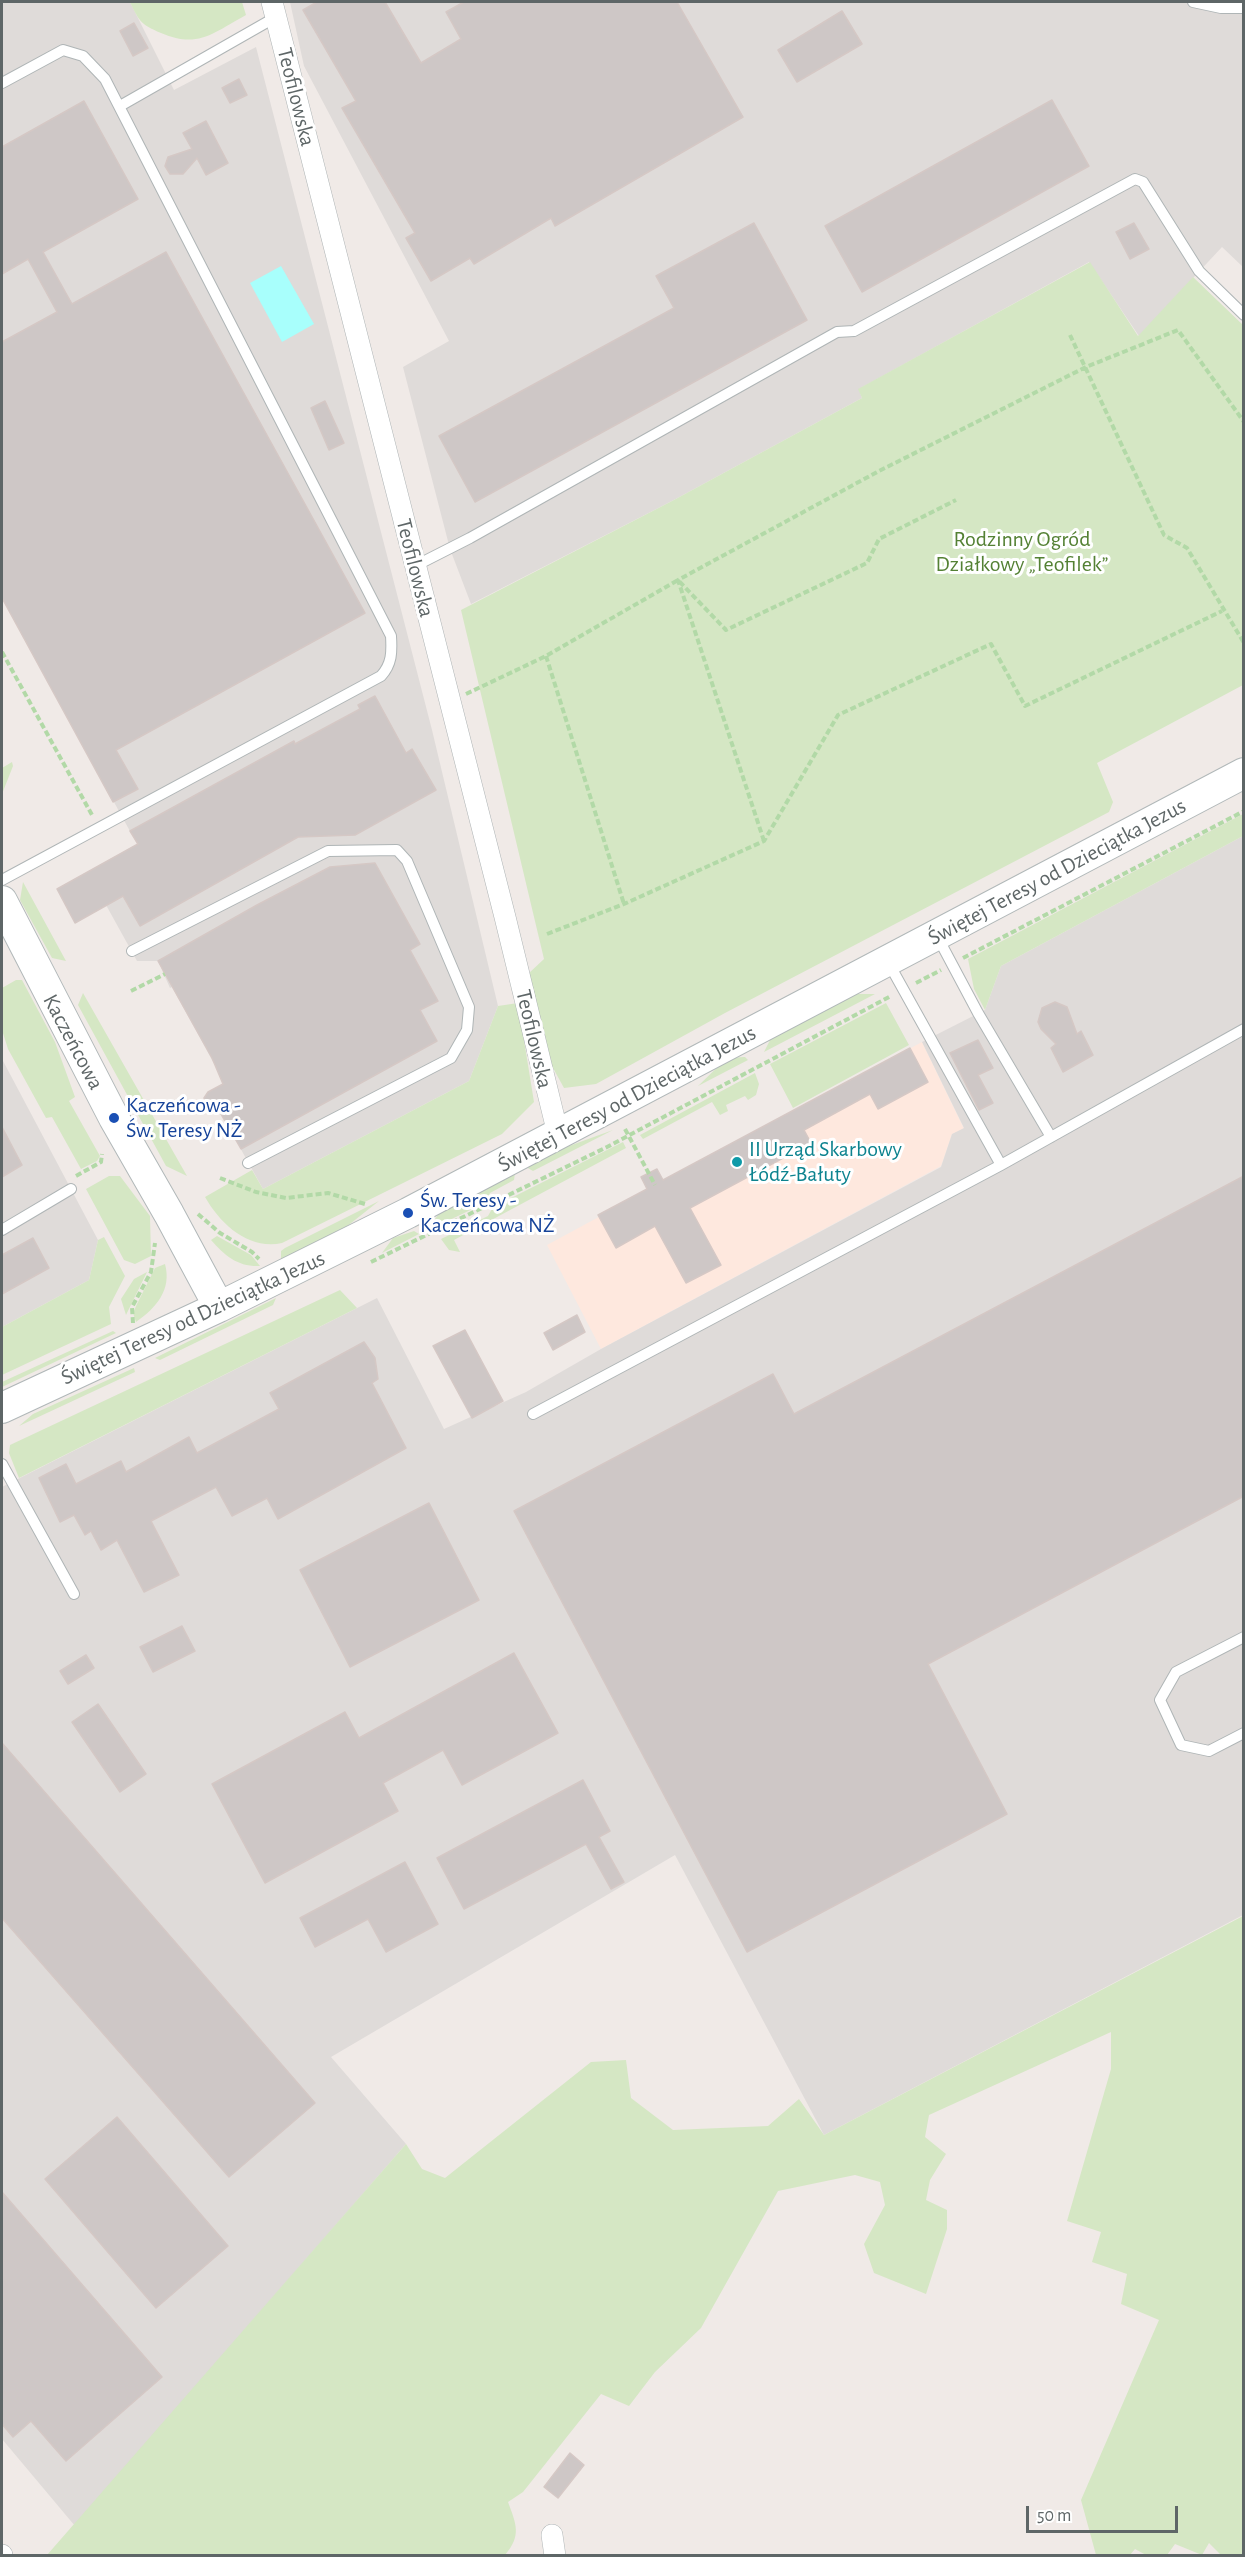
<!DOCTYPE html>
<html>
<head>
<meta charset="utf-8">
<style>
  body { margin:0 }
  #map { position:relative; width:1245px; height:2557px; overflow:hidden; background:#f0eae7; font-family:"Alegreya Sans",sans-serif }
  canvas { display:block }
  .frame { position:absolute; inset:0; border:3px solid #5e6667; pointer-events:none }
  .scale { position:absolute; left:1026px; top:2506px; width:152px; height:27px; box-sizing:border-box; border:3px solid #5e6667; border-top:0; padding-left:8px; font-size:18px; line-height:21px; white-space:nowrap; color:#5e6667; -webkit-text-stroke:4px #fff; paint-order:stroke }
</style>
</head>
<body>
<div id="map">
<canvas width="1245" height="2557"></canvas>
<div class="frame"></div>
<div class="scale">50 m</div>
</div>
<script>
const context = document.querySelector('canvas').getContext('2d');
context.lineJoin = 'round';
function paint(path, color) { context.fillStyle = color; context.fill(path, 'evenodd'); }
function stroke(path, color, width, dash) { context.strokeStyle = color; context.lineWidth = width; context.lineCap = dash ? 'butt' : 'round'; context.setLineDash(dash || []); context.stroke(path); }
function write(font, color, halo, rows, align = 'center') {
  context.font = font + ' "Alegreya Sans",sans-serif'; context.lineWidth = 6; context.setLineDash([]); context.textBaseline = 'middle'; context.strokeStyle = halo; context.fillStyle = color; for (const [text, x, y, turn = 0] of rows) {
    context.save(); context.translate(x, y); context.rotate((+turn || 0) * Math.PI / 180); context.textAlign = isNaN(turn) ? turn : align; if (halo) context.strokeText(text, 0, 0); context.fillText(text, 0, 0); context.restore();
  }
}
const commercial = new Path2D(`
  M922,1042L964,1129L952,1134L941,1166L601,1349L547,1245Z`);
const industrial = new Path2D(`
  M2,2H130L174,90L256,47L432,730L498,1006L469,1081L263,1189L218,1108H211L206,1104L204,1098L208,1092L229,1091L172,987L170,988L158,961H137L106,905L75,923L57,889L137,844L2,598Z
  M290,2H1243V267L1222,247L1139,336L1089,262L859,389L862,398L672,501L471,604L450,549L403,367L449,341L304,66Z
  M1243,836V1915L824,2135L675,1855L331,2057L406,2144L75,2526L2,2439V1487L377,1298L444,1429L526,1392L601,1349L941,1167L952,1134L964,1128L922,1042L985,1010L1001,966Z
  M2,1059L98,1240L89,1280L2,1327Z`);
const green = new Path2D(`
  M130,2H242L246,15C213,33 198,49 161,33C140,24 139,21 130,2Z
  M1090,262L1138,336L1193,277L1243,325V685L1097,763L1113,802L1109,812L725,1013L596,1084L564,1088L547,1057L528,974L544,959L461,610L672,501L862,398L858,389Z
  M12,762L13,766L2,794V768Z
  M1243,814V836L1001,966L985,1010L974,989L968,959Z
  M23,882L66,961L52,958L20,900Z
  M16,980H22L55,1042L75,1097L69,1101L100,1156L97,1161L81,1169L52,1117L46,1118L8,1049L2,1030V988Z
  M83,993L187,1176L166,1166L78,1005Z
  M854,994H875L764,1052L771,1038Z
  M518,1003L534,1102L502,1134L282,1243C249,1250 221,1225 205,1197L252,1170L263,1189L469,1081L498,1006Z
  M886,1003L909,1045L793,1108L770,1064Z
  M745,1057L748,1060L698,1086C712,1073 725,1056 745,1057Z
  M755,1073L759,1084L756,1095L748,1100L745,1096L726,1105L728,1111L720,1115L712,1102L643,1139L640,1135Z
  M613,1130L533,1171L526,1167L558,1150Z
  M623,1142L626,1148L454,1240L460,1252L449,1250L441,1239L488,1216L493,1207Z
  M515,1173L514,1180L490,1193L485,1203L435,1227V1219L440,1212Z
  M109,1176H120L150,1216L151,1256L135,1264L124,1260L86,1189Z
  M379,1201L341,1231L281,1259V1251L285,1248Z
  M414,1231L419,1234L382,1253L393,1238Z
  M217,1236L251,1255L260,1266C238,1267 225,1256 211,1240Z
  M104,1237L125,1276L109,1307L111,1324L2,1375V1327L89,1280L98,1240Z
  M165,1264C172,1290 156,1308 136,1322L133,1313L137,1304L155,1268Z
  M147,1272L126,1315L121,1299L134,1279Z
  M340,1290L357,1308L19,1478L9,1453L10,1445Z
  M276,1298L273,1305L160,1360L155,1358Z
  M113,1331L116,1333L2,1387V1382Z
  M134,1368L135,1372L19,1426L33,1414Z
  M1243,1916V2555H1221L1209,2543L1202,2555L1175,2544L1167,2555H1146L1135,2549L1130,2555H1096L1081,2500L1159,2320L1121,2304L1127,2274L1092,2262L1101,2232L1067,2221L1111,2069V2032L929,2115L925,2137L946,2154L930,2180L926,2200L947,2210V2229L926,2294L874,2273L864,2244L885,2205L880,2182L855,2175L778,2191L701,2328L655,2372L629,2406L601,2394L523,2492L508,2502C516,2524 522,2535 505,2555H47L406,2144L422,2169L445,2178L591,2062L626,2060L631,2098L673,2130L768,2126L799,2099L824,2135Z`);
const water = new Path2D(`
  M281,266L314,324L282,342L250,283Z`);
const building = new Path2D(`
  M317,2H385L421,63L461,39L446,12L464,2H677L743,117L555,226L551,218L474,264L470,258L431,281L406,238L415,233L342,108L356,101L303,10Z
  M842,11L862,44L797,82L778,50Z
  M134,23L148,48L133,56L120,31Z
  M239,79L247,95L230,103L222,88Z
  M1052,100L1089,166L862,292L825,226Z
  M84,101L138,199L43,252L72,304L166,252L365,613L116,750L138,789L113,802L2,598V342L57,312L28,259L2,274V147Z
  M206,121L228,163L206,175L197,158L183,174H170L165,166L168,157L192,149L183,133Z
  M754,223L807,320L475,502L439,436L674,308L656,276Z
  M1134,223L1149,249L1130,259L1116,232Z
  M325,401L344,443L329,450L311,408Z
  M375,696L406,753L412,749L436,790L355,835L298,837L140,926L123,896L75,923L57,889L138,844L130,831L294,741L295,744L360,709L358,705Z
  M375,863L420,944L410,950L438,1001L420,1010L437,1041L241,1149L218,1109L206,1104L204,1098L208,1092L223,1084L212,1058L158,961L257,905L330,867Z
  M1055,1002L1067,1007L1077,1034L1081,1031L1093,1055L1063,1072L1051,1048L1056,1044L1041,1029L1038,1022L1042,1008Z
  M978,1040L993,1068L978,1075L993,1103L979,1110L950,1053Z
  M910,1048L928,1082L878,1109L870,1094L804,1130L811,1143L690,1208L721,1265L686,1283L655,1226L616,1248L598,1215L647,1189L641,1177L657,1169L663,1180Z
  M2,1127L22,1165L2,1177Z
  M1244,1176V1496L928,1664L1007,1814L747,1952L514,1511L773,1374L794,1414Z
  M33,1238L49,1268L2,1294V1255Z
  M577,1315L585,1332L553,1350L544,1333Z
  M465,1330L503,1401L472,1418L433,1346Z
  M364,1342L375,1358L378,1379L372,1383L406,1448L278,1519L267,1498L232,1516L216,1487L151,1521L179,1575L144,1592L117,1540L101,1550L91,1531L85,1535L74,1515L60,1522L39,1478L66,1464L76,1484L121,1461L126,1472L189,1437L197,1453L279,1409L270,1393Z
  M429,1503L479,1600L350,1667L300,1570Z
  M182,1626L195,1651L153,1672L140,1647Z
  M514,1653L558,1733L462,1785L443,1750L383,1783L398,1811L265,1883L212,1784L345,1712L359,1738Z
  M86,1655L94,1668L68,1684L60,1671Z
  M98,1704L146,1774L120,1792L72,1722Z
  M2,1743L315,2103L229,2177L2,1918Z
  M583,1780L610,1831L599,1837L624,1882L611,1889L586,1844L464,1909L437,1858Z
  M405,1862L438,1924L386,1952L368,1919L315,1947L300,1918Z
  M117,2117L228,2246L156,2308L45,2179Z
  M2,2192L162,2377L66,2461L31,2421L13,2437L2,2424Z
  M570,2453L584,2465L558,2498L544,2487Z`);
const path = new Path2D(`
  M1070,335L1164,535L1187,548L1244,643
  M2,652L92,815
  M546,656L624,904
  M466,694L546,656L678,580L726,630L867,563L879,539L956,500
  M764,841L678,580L879,471L1086,367L1178,330L1244,422
  M547,934L624,904L764,841L838,715L991,644L1025,706L1222,611
  M963,958L1244,811
  M916,983L941,970
  M131,991L165,974
  M625,1129L655,1185
  M76,1176L101,1162L102,1154
  M220,1178L256,1192L286,1198L328,1193L365,1204
  M198,1214L220,1233L252,1252L259,1259
  M371,1262L607,1147L891,996
  M133,1323L132,1307L151,1272L155,1243`);
const lane = new Path2D(`
  M1193,2L1221,8H1244
  M2,83L63,50L83,56L105,79L391,636C392,652 392,664 381,676L2,880
  M120,106L276,17
  M415,566L470,538L837,332L854,331L1135,179L1143,182L1199,271L1244,315
  M937,936L978,1013L1051,1137
  M132,951L328,851L397,850L407,861L469,1007L467,1030L451,1058L248,1163
  M888,962L1001,1165
  M2,1230L71,1189
  M533,1414L1001,1165L1244,1029
  M2,1464L74,1594
  M1244,1637L1176,1672L1160,1700L1181,1745L1209,1751L1244,1733`);
const street = new Path2D(`
  M272,2L505,917L558,1134
  M552,2535L555,2556
  M2,2555V2556`);
const secondary = new Path2D(`
  M2,901L114,1118L169,1214L219,1307
  M2,1408L219,1307L408,1213L1244,773`);
const markers = [
  [114,1118,6,"#1a4fb4"],
  [737,1162,6,"#0f9aa8"],
  [408,1213,6,"#1a4fb4"]
];
const streetNames = [
  ["Teofilowska",296,97,76],
  ["Teofilowska",415,568,76],
  ["Świętej Teresy od Dzieciątka Jezus",1057,872,-28],
  ["Teofilowska",534,1039,77],
  ["Kaczeńcowa",73,1042,62],
  ["Świętej Teresy od Dzieciątka Jezus",627,1099,-28],
  ["Świętej Teresy od Dzieciątka Jezus",193,1318,-25]
];
const parkNames = [
  ["Rodzinny Ogród",1022,539],
  ["Działkowy „Teofilek”",1022,564]
];
const transitNames = [
  ["Kaczeńcowa -",126,1105],
  ["Św. Teresy NŻ",126,1130],
  ["Św. Teresy -",420,1200],
  ["Kaczeńcowa NŻ",420,1225]
];
const cultureNames = [
  ["II Urząd Skarbowy",749,1149],
  ["Łódź-Bałuty",749,1174]
];
paint(commercial, '#fee8de');
paint(industrial, '#dfdbd9');
paint(green, '#d5e7c4');
paint(water, '#a8fffc');
paint(building, '#cec7c6');
stroke(building, '#d5c8c5', 1.5);
stroke(lane, '#afb5b6', 12);
stroke(street, '#afb5b6', 22);
stroke(secondary, '#b1b8b9', 32);
stroke(path, '#b2d9a7', 4, [6, 3]);
stroke(lane, '#fff', 10);
stroke(street, '#fff', 21);
stroke(secondary, '#fff', 30);
for (const [x, y, r, color] of markers) { const dot = new Path2D(); dot.arc(x, y, r, 0, 2 * Math.PI); context.fillStyle = color; context.fill(dot); stroke(dot, '#fff', 2); }
write('22px', '#5e6667', '#fff', streetNames);
write('22px', '#548134', '#fff', parkNames);
write('22px', '#164399', '#fff', transitNames, 'left');
write('22px', '#0d838f', '#fff', cultureNames, 'left');
</script>
</body>
</html>
